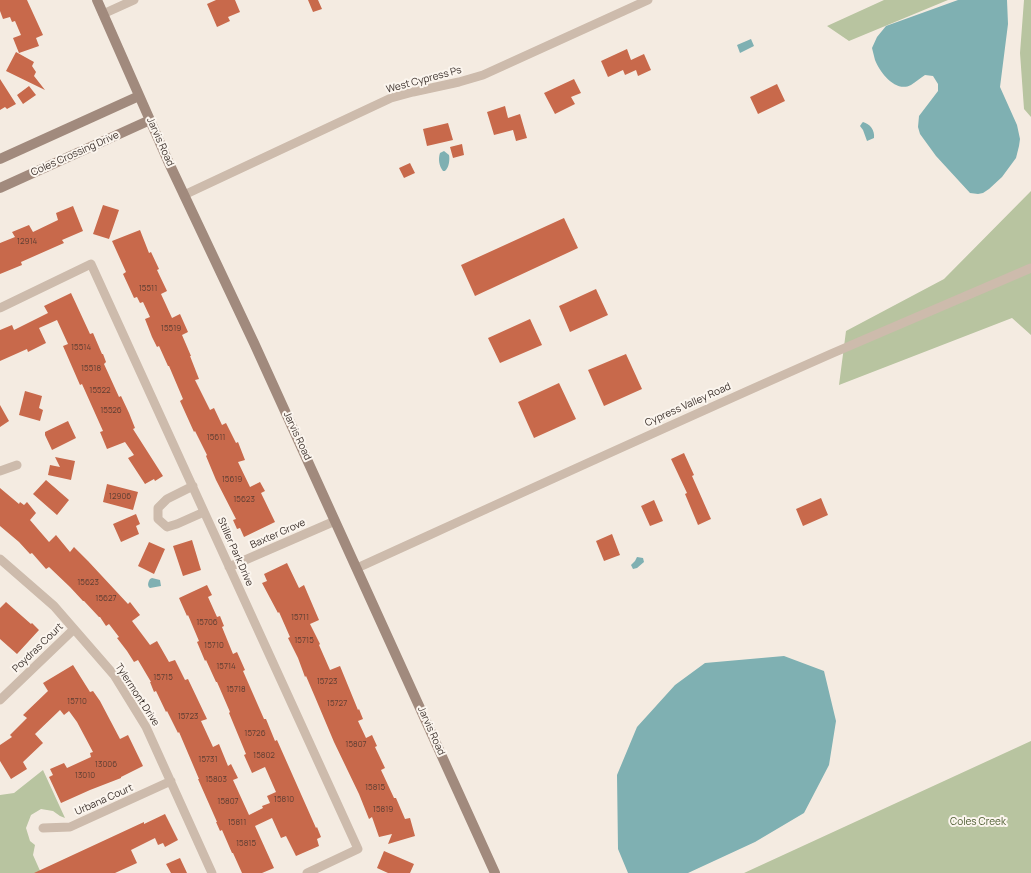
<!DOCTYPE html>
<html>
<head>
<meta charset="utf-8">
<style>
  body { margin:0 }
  canvas { display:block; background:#f4ebe1 }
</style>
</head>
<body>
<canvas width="1031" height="873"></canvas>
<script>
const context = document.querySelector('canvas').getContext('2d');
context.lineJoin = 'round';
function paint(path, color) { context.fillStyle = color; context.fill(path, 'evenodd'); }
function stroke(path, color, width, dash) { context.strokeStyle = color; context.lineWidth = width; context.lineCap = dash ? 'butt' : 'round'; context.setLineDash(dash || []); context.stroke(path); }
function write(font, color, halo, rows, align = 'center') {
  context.font = font + ' Manrope,sans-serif'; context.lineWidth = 4; context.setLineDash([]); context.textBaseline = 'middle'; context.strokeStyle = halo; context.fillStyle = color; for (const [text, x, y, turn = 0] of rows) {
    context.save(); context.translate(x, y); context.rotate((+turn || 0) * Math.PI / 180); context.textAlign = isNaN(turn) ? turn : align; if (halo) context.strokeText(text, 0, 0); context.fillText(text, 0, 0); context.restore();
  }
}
const green = new Path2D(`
  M884,0H948L849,41L827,26Z
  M1024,0H1031V117L1024,109L1020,53Z
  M1031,191V335L1012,318L839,385L846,331L944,279Z
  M1031,741V873H744Z
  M43,770L65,818L60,816L53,811L41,809L31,815L26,828L30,841L35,845L33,855L41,873H0V795L14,793Z`);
const water = new Path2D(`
  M958,0H1007L1008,24L1000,87L1017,125L1020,139L1019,146L1016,158L1002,177L989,189L983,193L978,194L970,193L936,156L920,134L918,127L919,116L938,91V84L933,76L925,75C920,78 916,82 911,85C896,93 880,73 875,60C874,56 873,52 872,48L877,37L886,26Z
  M751,39L754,46L740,53L737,45Z
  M863,122C870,124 875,130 874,138L867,141L863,130L860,126L862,123Z
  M444,151L449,155C450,159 449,168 445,171H443C439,166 438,159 440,153Z
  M637,557L643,558L644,562L637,568L633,569L631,565L635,561Z
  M152,578L160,580L161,586L150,588C147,586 148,582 150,579Z
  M784,656L824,671L836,721L829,765L804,813L755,842L688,873H628L618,849L617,775L637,727L675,685L705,663Z`);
const building = new Path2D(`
  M0,0H27L43,35L36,38L39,46L19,53L13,38L21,35L15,21L12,22L10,17L3,19L0,11Z
  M216,0H235L240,12L228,17L230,21L217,27L207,4Z
  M308,0H318L322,9L313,12Z
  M627,49L631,60L644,54L651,70L638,76L636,70L625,75L623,70L608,77L601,61Z
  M16,52L34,62L32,66L36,72L34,76L45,90L6,71Z
  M0,79L16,104L7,109L5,107L0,110Z
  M574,79L581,93L571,97L575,104L555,114L544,93Z
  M777,84L785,101L758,114L750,97Z
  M29,86L36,95L23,104L17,95Z
  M505,106L508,118L520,114L527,138L516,141L513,130L494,135L487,112Z
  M448,123L453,140L427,146L423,129Z
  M462,144L464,155L453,158L450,147Z
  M410,163L415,173L404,178L399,168Z
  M103,205L119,210L109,239L93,234Z
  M73,206L83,231L62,240L64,243L21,262L22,265L0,274V243L15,237L12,232L29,225L33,232L58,220L56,213Z
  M564,218L578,248L475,296L461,265Z
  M140,230L149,253L151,252L159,269L157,270L167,291L161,294L172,318L180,314L188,332L182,335L191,356H190L199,379L195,380L210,410L214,408L222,425L226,423L236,443L238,442L245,460L238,462L250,487L260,482L265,491L261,493L275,522L244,537L240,528L237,529L233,520L236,519L216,480L206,456L207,455L195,431L194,432L180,401L183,399L169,366H168L159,346L157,347L152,337L145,319L150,317L143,302L140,303L137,297L134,298L129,287L123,274L126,272L112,241Z
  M596,289L608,315L570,332L559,306Z
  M71,293L90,334L93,333L102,354H103L106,362L104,364L119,397L121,396L129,413L135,428L133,429L163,476L155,481L154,479L145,484L128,458L134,455L125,442L107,449L100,432L103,431L82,384L80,385L63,346L68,344L57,320L39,328L46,343L28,352L27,349L0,361V330L12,325L14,330L48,313L44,306Z
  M530,319L542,345L500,363L488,338Z
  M626,354L642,389L604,406L588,370Z
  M559,383L576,419L534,438L518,402Z
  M25,391L42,396L39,408L43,410L40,421L19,415Z
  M0,405L9,421L0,427Z
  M68,421L76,438L52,450L45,435V432Z
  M684,453L694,475L692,476L711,519L698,525L685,494L687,493L671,459Z
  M55,457L75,461L71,480L48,475L50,465L60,467Z
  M46,480L69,500L57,515L33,494Z
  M107,484L138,492L133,510L103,502Z
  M0,488L19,504L20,502L24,505L27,502L36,513L30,520L49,542L56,535L70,552L74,547L88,561L128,604L130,602L140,615L132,621L150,645L157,641L169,662L175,660L185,680L188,679L207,719L201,721L213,747L219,744L228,766L231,764L238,778L233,780L249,815L263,808L262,806L270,803L267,796L276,792L265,767L252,773L244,755L246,754L229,713L230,712L217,682H216L206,660L205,661L197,642L199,641L188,615L187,616L179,598L207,585L212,595L208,597L217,617L220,616L224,626L222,627L233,654L237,652L245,670L243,671L264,719H266L275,741L277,740L316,828L317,827L321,837L317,839L319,846L296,856L286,836L281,838L272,818L255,826L274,868L262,873H242L233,853H232L222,830L220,831L216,822H217L198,779H199L179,732L178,733L167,711L166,712L156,691L154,692L150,682H151L138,660L134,662L127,651L117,638L119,637L109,624L106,626L100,617H99L84,601H83L70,587L49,567L46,569L32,553L30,554L19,542L0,526Z
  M821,498L828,515L803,526L796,509Z
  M654,500L663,521L650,526L641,506Z
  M136,514L140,524L136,526L139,534L121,542L113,524Z
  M612,534L620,555L604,561L596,541Z
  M192,540L201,570L183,576L173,546Z
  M149,542L165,549L154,574L138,566Z
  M287,563L299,588L304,585L319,620L310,624L320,644L319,645L330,670L340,666L358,710L359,709L363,719L358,721L366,738L372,735L377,746L375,747L385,768L381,770L394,798H396L405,819L410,818L415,836L388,844L392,834L379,837L372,817L369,819L359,794L334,742L315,697L306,676L305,677L298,658L288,638L290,637L279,612L278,613L262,583L267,581L264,574Z
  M6,602L31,624L32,623L39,630L17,654L0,639V608Z
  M73,665L90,692L93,691L100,701L120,739L128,735L143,766L121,777V778L90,790L61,803L49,777L53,775L50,769L64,763L67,768L91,757L90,753L93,752L77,722L69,711L64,715L60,710L35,734L43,743L23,762L27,769L11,779L0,761V745L12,737L10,735L27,718L23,715L48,691L43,683Z
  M165,814L178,840L165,847L163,843L158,845L155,838L131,850L137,863L115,873H34L144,822V824Z
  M384,851L414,864L410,873H388L377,868Z
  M180,858L187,873H171L166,864Z`);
const street = new Path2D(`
  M103,14L134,0
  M184,195L391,98L413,92L459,82L483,75L648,0
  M0,308L91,264L358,849L307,873
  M0,471L17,465
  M193,486L167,499L158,508V519L167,527L177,524L204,512
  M0,559L54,606L114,675L146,727L212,873
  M229,567L335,521
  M357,568C515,496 674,423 833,353C899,324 965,296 1031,268
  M0,700L74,629
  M43,828L70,827L171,781`);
const secondary = new Path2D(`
  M97,0L168,161L254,343L495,873
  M0,159L139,96
  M0,188L150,120`);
const numberNames = [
  ["12914",27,242],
  ["15511",148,289],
  ["15519",171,329],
  ["15514",81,348],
  ["15518",91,369],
  ["15522",100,391],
  ["15526",111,411],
  ["15611",216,438],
  ["15619",232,480],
  ["12906",120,497],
  ["15623",244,500],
  ["15623",88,583],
  ["15627",106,599],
  ["15711",300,618],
  ["15706",207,623],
  ["15715",304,641],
  ["15710",214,646],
  ["15714",226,667],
  ["15715",163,678],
  ["15723",327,682],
  ["15718",236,690],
  ["15710",77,702],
  ["15727",337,704],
  ["15723",188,717],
  ["15726",255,734],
  ["15807",356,745],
  ["15802",264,756],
  ["15731",208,760],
  ["13006",106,765],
  ["13010",85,776],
  ["15803",216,780],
  ["15815",375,788],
  ["15810",284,800],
  ["15807",228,802],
  ["15819",383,810],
  ["15811",237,823],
  ["15815",246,844]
];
const streetNames = [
  ["West Cypress Ps",424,80,-15],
  ["Jarvis Road",160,142,66],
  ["Coles Crossing Drive",75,154,-24],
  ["Cypress Valley Road",688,405,-24],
  ["Jarvis Road",297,436,65],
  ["Baxter Grove",278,534,-24],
  ["Stiller Park Drive",235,552,66],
  ["Poydras Court",38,648,-44],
  ["Tylermont Drive",137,695,57],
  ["Jarvis Road",431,731,66],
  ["Urbana Court",104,800,-24]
];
const parkNames = [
  ["Coles Creek",978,822]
];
paint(green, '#b8c4a0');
paint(water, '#7fb0b2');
paint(building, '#c8694b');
stroke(street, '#cdbbac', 9);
stroke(secondary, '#a18a7d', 10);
write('8px', '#5e3e33', null, numberNames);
write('10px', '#3b302b', '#fbf5ee', streetNames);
write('10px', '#4a5a2e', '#fbf5ee', parkNames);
</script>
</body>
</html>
